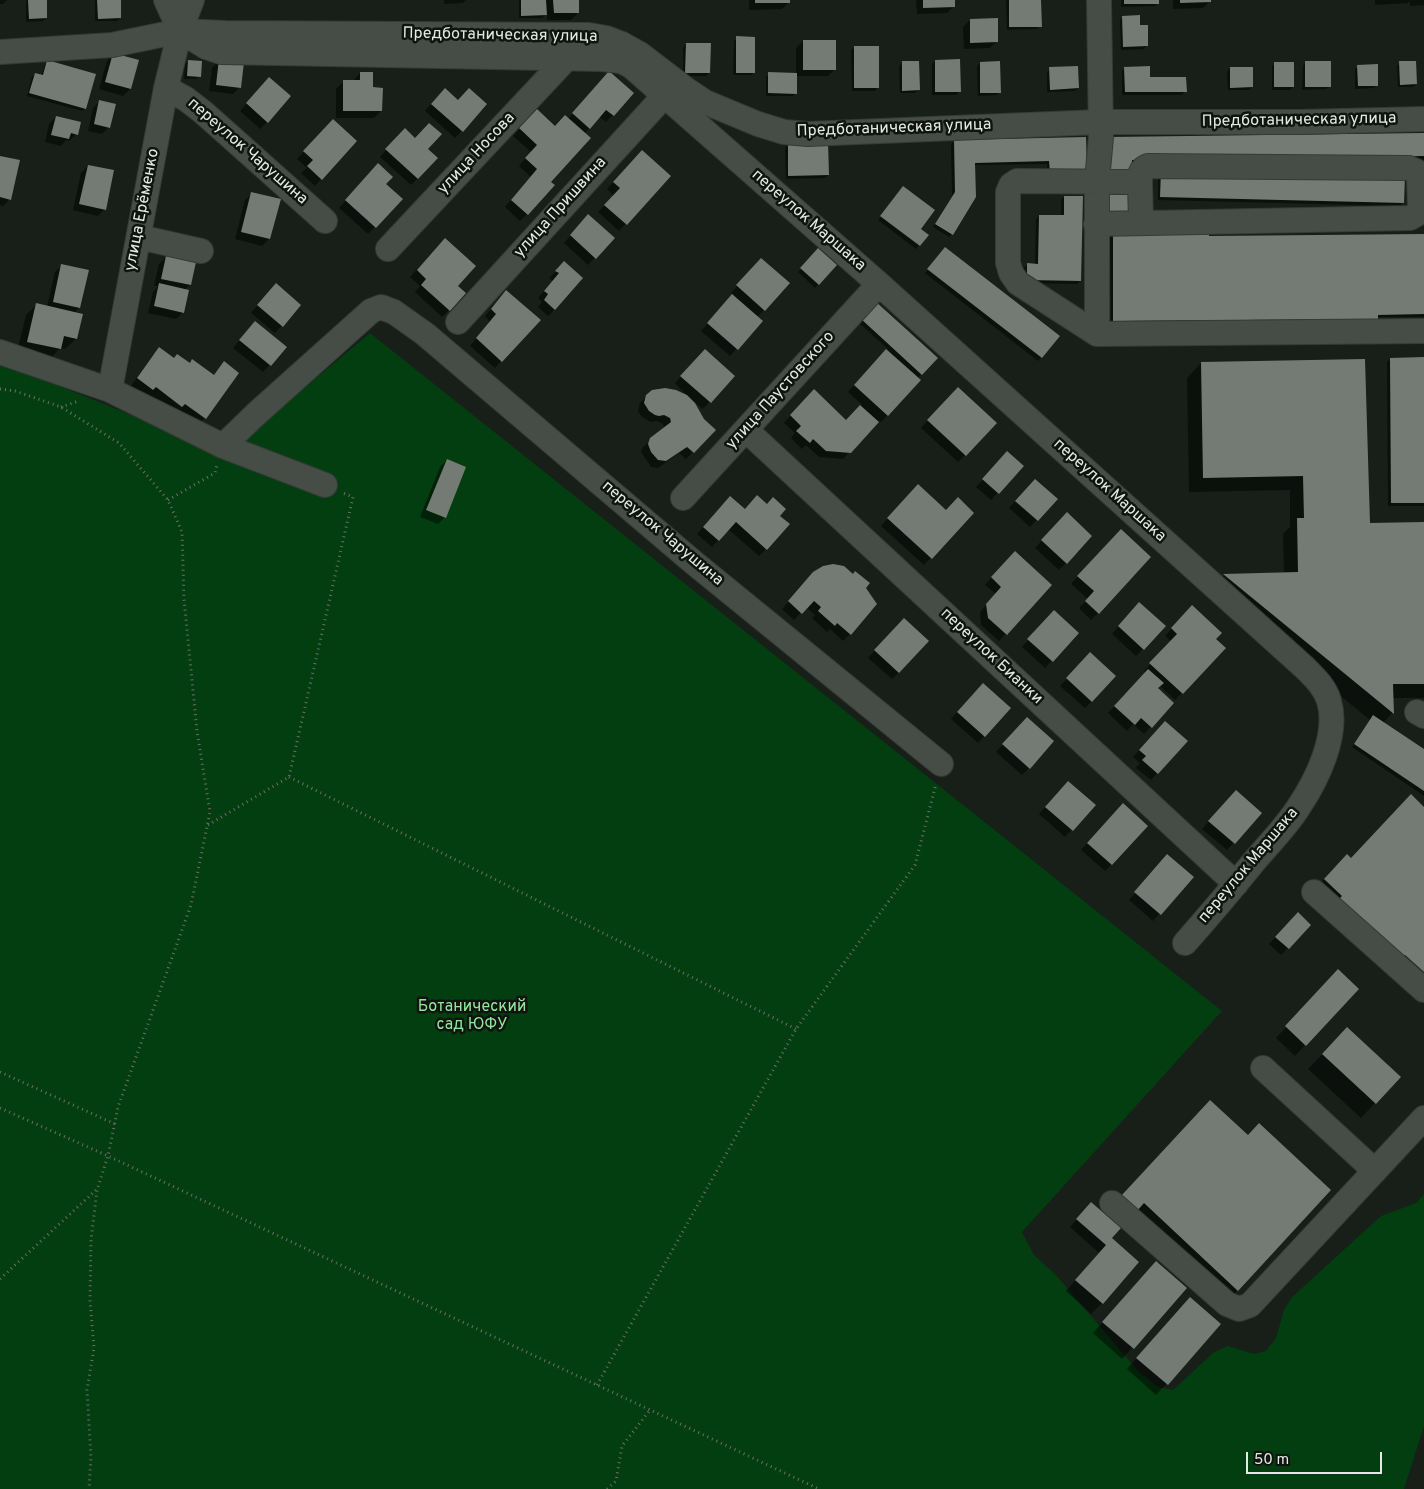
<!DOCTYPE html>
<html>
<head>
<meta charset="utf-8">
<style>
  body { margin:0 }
  #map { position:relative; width:1424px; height:1489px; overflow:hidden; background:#181e18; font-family:Overpass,sans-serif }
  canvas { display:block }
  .scale { position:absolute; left:1246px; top:1452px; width:136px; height:22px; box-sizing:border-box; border:2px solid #e5e9e5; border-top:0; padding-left:6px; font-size:15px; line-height:18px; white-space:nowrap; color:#e5e9e5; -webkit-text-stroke:4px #0f140f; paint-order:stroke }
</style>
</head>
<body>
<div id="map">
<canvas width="1424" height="1489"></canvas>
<div class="scale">50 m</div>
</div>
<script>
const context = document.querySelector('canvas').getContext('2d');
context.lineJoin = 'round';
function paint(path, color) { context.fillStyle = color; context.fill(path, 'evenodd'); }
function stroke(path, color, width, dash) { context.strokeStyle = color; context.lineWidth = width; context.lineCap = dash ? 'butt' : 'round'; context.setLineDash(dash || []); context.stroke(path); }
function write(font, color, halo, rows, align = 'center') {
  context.font = font + ' Overpass,sans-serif'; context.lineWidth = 5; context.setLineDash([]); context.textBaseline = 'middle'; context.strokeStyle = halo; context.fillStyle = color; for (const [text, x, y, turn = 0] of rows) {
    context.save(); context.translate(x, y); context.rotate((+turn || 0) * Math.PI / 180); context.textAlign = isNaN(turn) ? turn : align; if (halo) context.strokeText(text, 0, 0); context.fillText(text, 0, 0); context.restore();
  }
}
const green = new Path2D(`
  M370,333L1222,1011L1022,1232L1034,1255L1056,1275L1138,1371L1158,1387L1173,1390L1214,1352L1228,1346L1254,1354L1266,1351L1276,1338L1284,1310L1292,1297L1381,1216L1416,1203L1424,1194V1426L1404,1489H0V362L218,450L237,444Z`);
const shadow = new Path2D(`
  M0,0H7L3,4H0Z
  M27,0H45L46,18L43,21L26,22V2Z
  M95,0H120V18L117,21H95Z
  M444,0H466L463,3L444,4Z
  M519,0H578V13L571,20H547V13L542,18H519Z
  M749,0H789V2L782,9L749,10Z
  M916,0H954V6L947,13L917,14Z
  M1006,0H1040V26L1037,29L1007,30Z
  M1121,0H1158V3L1155,6L1121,7Z
  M1173,0H1210V1L1203,8L1173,9Z
  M1375,0H1424V5L1410,6V1L1408,3L1375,5Z
  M1123,17L1139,26L1147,46L1144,49L1121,50L1120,20Z
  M970,20L997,41L990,48L964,49L963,27Z
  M737,38L754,72L751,75H733L734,41Z
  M803,41L835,69L828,76H796V93L793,96H766V77L769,74H796V48Z
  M686,44L709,73L706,76H683V48Z
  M855,47L878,87L875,91H852L851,50Z
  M114,54L130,89L123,96L99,89L107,61Z
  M48,61L85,108L82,111L27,96L32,77L35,74L41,76L45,64Z
  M188,61L199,76L196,79H184L185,64Z
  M219,61L240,87L233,94L209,91L212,68Z
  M935,61L959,92L956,95H932V64Z
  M903,62L918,90L915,93H900L899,66Z
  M1306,62L1330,86L1326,89L1302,90L1303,66Z
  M980,63L1000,92L997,95L978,96L977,66Z
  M1275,63L1293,87L1290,90H1272V66Z
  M1400,63L1416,84L1413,87H1398L1397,66Z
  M1358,66L1377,85L1374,88L1355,89V69Z
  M1125,68L1149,78L1185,91L1182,95H1122V71Z
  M1230,68L1252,87L1249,90H1228L1227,72Z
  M1050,69L1078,88L1075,91L1047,92V72Z
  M360,73L371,89L381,111L374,118H336V89L343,82L354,80Z
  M603,80L633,93L606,122L599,117L584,134L527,214L520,221L505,207L531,177L519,166L531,152L513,136L530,118L554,127L568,119Z
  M262,86L267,122L260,129L240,111Z
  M438,96L458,101L485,105L455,138L425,111Z
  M100,101L109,127L102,134L88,131L93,108Z
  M56,117L76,134L69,141L66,140L61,146L45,142L49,124Z
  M326,128L321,179L315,186L301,173L307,168L297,159Z
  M1424,134V317H1377L1374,321L1111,323L1110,233L1208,237L1424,235L1423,169L1251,172L1403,202L1400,206L1158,200V175L1117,189L1096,153Z
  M398,136L426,149L418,178L411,185L380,157Z
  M1085,138L1047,176V164L974,165L952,234L949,237L933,227L952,196L951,144L954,141Z
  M788,144L828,175L825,178L786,179L785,148Z
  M0,157L10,199L3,206L0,205Z
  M635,158L670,176L619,231L598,212L614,196L607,189Z
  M88,166L105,209L98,216L73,210L81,173Z
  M371,172L401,199L368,234L339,208Z
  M900,191L919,230L927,236L916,249L878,220Z
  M252,193L269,239L262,246L235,239L245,200Z
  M1064,197L1080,281L1077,284L1024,283V268L1027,265H1035L1036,219L1039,216H1061V200Z
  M582,223L613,238L588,265L564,243Z
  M438,247L456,286L449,310L442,317L415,292L420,286L410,277Z
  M818,250L835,265L815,288L798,272Z
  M942,251L1058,336L1038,361L925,273Z
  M166,257L190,285L184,290L183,312L176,319L148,313L153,292L158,286H154L159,264Z
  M564,263L555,309L548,316L538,307L542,302L538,298L553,281L549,278Z
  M62,265L79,308L74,313L76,339L65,349L60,348L49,360L17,352L26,315L36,305L47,307L55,272Z
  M754,266L764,310L757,317L761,321L730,356L701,331L733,295L731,293Z
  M269,292L299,306L275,333L251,313Z
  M500,299L501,361L495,368L470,346L490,322L485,316Z
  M875,303L936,358L917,379L888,415L881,422L879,421L843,459L819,457L806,445L802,449L791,438L795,433L784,423L807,398L846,421L862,405L848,392L888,349L858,322Z
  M248,330L285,348L263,372L233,348Z
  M159,349L174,359L189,364L213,376L224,363L238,373L205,418L198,425L177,410L175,413L148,394L146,396L131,386L152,356Z
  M698,357L733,376L703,409L692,400L703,419L714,430L686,459L679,453L658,468L651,467L641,452L643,447L664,429L663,424L657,421L651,422L642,417L638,411L640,403L647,396L689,398L675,383Z
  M1390,359H1424V506H1388L1387,362Z
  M1201,363L1369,524L1424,523V698H1392V713L1383,723L1424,750V796L1352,747L1370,720L1210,589L1224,575L1284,574L1283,534L1290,527V490L1189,492L1187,378Z
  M951,395L965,455L958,462L921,428Z
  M447,460L445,517L438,524L420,517L440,467Z
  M1001,460L1022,466L991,500L976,487Z
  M1028,487L1056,499L1030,527L1009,508Z
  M911,493L946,512L973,513L924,565L881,526Z
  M723,504L745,510L778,516L766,549L759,556L728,529L712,547L697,534Z
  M1060,521L1066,563L1059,570L1035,548Z
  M1114,537L1098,613L1091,620L1079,608L1088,599L1071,584Z
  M1008,559L1051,585L999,641L981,625L980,612L996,594L985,585Z
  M853,575L865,588L850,634L843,641L830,629L827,632L812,618L815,615L806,607L794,620L782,609L807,581Z
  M1132,611L1143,649L1136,656L1112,634Z
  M1185,614L1224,648L1175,700L1159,685L1156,688L1173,703L1144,734L1133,724L1127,731L1108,713L1146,673L1144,671L1171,641L1165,636Z
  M1047,619L1077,633L1045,668L1022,647Z
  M897,627L899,672L892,679L868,658Z
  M1084,661L1092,701L1085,708L1060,686Z
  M976,691L984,736L978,743L951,719Z
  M1020,725L1029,768L1022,775L996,752Z
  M1158,730L1186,741L1151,780L1136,768L1140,763L1133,757Z
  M1061,789L1094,805L1065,837L1039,814Z
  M1229,799L1260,813L1227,850L1202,829Z
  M1424,808V986L1318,886L1347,855L1351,859Z
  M1116,812L1146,826L1105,871L1081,850Z
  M1161,863L1192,877L1153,921L1129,900Z
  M1298,914L1310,925L1281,955L1269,944Z
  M1328,982L1305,1045L1295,1056L1276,1038Z
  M1333,1043L1399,1077L1361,1118L1308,1069Z
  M1248,1136L1238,1290L1223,1304L1108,1211Z
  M1084,1211L1106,1243L1102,1303L1091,1314L1066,1291L1099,1253L1070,1227Z
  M1156,1262L1185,1288L1122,1359L1093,1333Z
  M1179,1309L1219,1325L1156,1395L1127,1369Z`);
const building = new Path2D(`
  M28,0H47V18L29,19Z
  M97,0H121V18L98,19Z
  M521,0H546L547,15L521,16Z
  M553,0H579V13H554Z
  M755,0H790V3H755Z
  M923,0H955V7L923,8Z
  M1009,0H1041L1042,27H1009Z
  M1124,0H1159V4H1124Z
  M1180,0H1211V2L1180,3Z
  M1140,15V25H1148V46L1123,47L1122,16Z
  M998,18V42L970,43V19Z
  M736,36L755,37V73H736Z
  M803,40H836V70H803Z
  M686,43H711L710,73H685Z
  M854,46H879V88H854Z
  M113,53L139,60L131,89L105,82Z
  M219,59L244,62L241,88L216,85Z
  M960,59L961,92H935V60Z
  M47,60L96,74L86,109L29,93L35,73L43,75Z
  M188,60L202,61L201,77L187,76Z
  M902,61H919L920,90L902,91Z
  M1000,61L1001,93H980V62Z
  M1305,61H1331V87H1305Z
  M1399,61H1416L1417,84L1400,85Z
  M1274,62H1294V87H1274Z
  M1378,64V86H1358L1357,65Z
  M1078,66L1079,88L1050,90L1049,67Z
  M1150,66V77H1186L1187,92H1125L1124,67Z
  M1230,67H1253V87L1230,88Z
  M609,71L634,93L614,116L606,110L590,129L572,113Z
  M360,72H373V87L383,88L382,111H343V80H360Z
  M768,72L797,73V94L768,93Z
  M269,77L291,96L268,123L246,103Z
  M445,88L458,100L469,88L487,104L463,132L431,104Z
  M99,100L116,104L110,128L94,124Z
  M537,109L555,126L565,115L591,138L551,182L555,185L528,215L511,200L537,169L525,158L537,145L519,128Z
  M56,116L81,122L78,135L71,133L69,139L51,135Z
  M333,119L357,141L322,180L307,166L313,160L303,151Z
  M429,123L442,134L428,149L438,158L418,179L385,149L405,128L415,138Z
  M1424,133V156L1132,160V175H1111L1110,137Z
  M1086,137L1087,172L1050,173L1049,161L975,163L976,197L953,235L935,224L955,192L954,140Z
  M828,142L829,175L788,176V143Z
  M642,150L671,176L627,225L604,205L620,188L613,182Z
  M0,156L20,160L11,200L0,197Z
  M378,163L393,177L386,184L403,199L376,228L345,200Z
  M88,165L114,170L106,210L79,204Z
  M1161,171L1405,176L1404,203L1160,197Z
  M903,186L935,210L921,229L929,235L920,246L880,216Z
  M251,192L281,199L270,239L241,232Z
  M1106,192H1129V218L1107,219Z
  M1064,196H1083L1081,281L1027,280V263L1038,264L1039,215H1064Z
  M588,214L615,238L596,259L570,235Z
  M1209,228V236L1424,234V314L1378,315V319L1113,321V229Z
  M445,238L476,266L458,286L466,293L450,311L421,285L426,279L417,270Z
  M945,247L1060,336L1042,358L927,269Z
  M818,248L837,265L819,285L800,268Z
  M166,256L196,262L191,285L161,279Z
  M761,258L790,283L765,311L736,285Z
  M564,261L583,278L555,310L544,300L548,294L544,291L559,273L555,271Z
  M61,264L89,270L80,308L53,302Z
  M159,283L189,290L184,313L154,306Z
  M276,283L301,305L283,327L257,305Z
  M506,290L541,320L502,362L476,338L496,314L491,309Z
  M732,294L763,321L738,350L707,323Z
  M875,301L938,358L922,375L860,318Z
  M36,303L83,314L77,339L64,336L61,349L27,342Z
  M255,321L287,347L271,366L239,340Z
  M159,347L174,358L177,354L190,363L192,359L214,375L224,361L239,373L206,419L185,404L182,407L156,387L153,390L137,378Z
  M705,349L735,376L711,403L680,376Z
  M886,349L921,380L888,416L854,385Z
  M1424,357V503H1391L1390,358Z
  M1365,359L1370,523L1424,522V684H1393L1394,714L1223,574L1298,572L1297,518H1304L1303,476L1203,478L1201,362Z
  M958,387L997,423L966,456L927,420Z
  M665,388L676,390L687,395L695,403L704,419L716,430L694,453L687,447L666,461L658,460L651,452L648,444L650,438L671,422L670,418L664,415L659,416L655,415L649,411L644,403L646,395L652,390Z
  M814,389L846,420L860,405L879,422L851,453L826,451L813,439L810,443L796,431L801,426L790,415Z
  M1007,451L1024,466L999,494L982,479Z
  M447,459L466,467L446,518L426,510Z
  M1035,479L1058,499L1038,521L1015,501Z
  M918,484L946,510L958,497L974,513L932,559L887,518Z
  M757,495L767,504L773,497L786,509L780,516L790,524L767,550L736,522L719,541L703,527L730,496L745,509Z
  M1067,512L1092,536L1067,564L1041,540Z
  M1121,529L1151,557L1099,614L1085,601L1094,591L1077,576Z
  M1015,551L1052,585L1007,635L988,618L986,604L1001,587L991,577Z
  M833,564L844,566L853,574L855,571L870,583L866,588L877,604L851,635L837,623L835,626L818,611L821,607L814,601L802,614L788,601L813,572L823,566Z
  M1139,602L1166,626L1144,650L1118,626Z
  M1192,605L1222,633L1216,639L1226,648L1183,694L1149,663L1177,634L1171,628Z
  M1054,610L1079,633L1053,662L1027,639Z
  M904,618L929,641L899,673L874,650Z
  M1090,652L1116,676L1092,702L1066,678Z
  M1148,669L1164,683L1158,688L1174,703L1152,728L1141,718L1135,725L1114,706Z
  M983,683L1011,708L985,737L957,712Z
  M1373,715L1424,749V791L1354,744Z
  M1027,717L1054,741L1030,769L1002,744Z
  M1165,721L1188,741L1158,774L1142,760L1146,756L1139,750Z
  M1068,781L1096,805L1073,831L1045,807Z
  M1236,790L1262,813L1235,844L1208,821Z
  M1411,794L1424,807V972L1405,955L1399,961L1336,902L1342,896L1324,879L1347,854L1351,858Z
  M1123,803L1148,826L1112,865L1087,843Z
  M1167,854L1194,877L1161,915L1134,892Z
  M1298,912L1311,925L1289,949L1275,937Z
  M1338,969L1359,989L1306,1046L1285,1026Z
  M1347,1027L1401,1077L1376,1104L1322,1054Z
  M1210,1100L1248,1135L1259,1123L1331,1190L1238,1291L1144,1203L1137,1211L1121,1196Z
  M1091,1202L1121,1228L1112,1238L1139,1262L1103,1304L1075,1280L1106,1245L1076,1219Z
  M1156,1261L1187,1288L1134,1349L1102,1322Z
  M1190,1297L1221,1324L1168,1385L1136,1358Z`);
const path = new Path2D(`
  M0,389L15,391L61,407L119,443L168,500L182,532L184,599L197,731L210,812L191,905L118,1107L108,1156L97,1190L91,1240L90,1300L94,1348L87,1390L91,1457L89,1489
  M61,407L79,401
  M168,500L215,473L217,465
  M289,777L796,1029
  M208,825L289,777L353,497L343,493
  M0,1072L115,1124
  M0,1108L108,1156L819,1489
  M0,1279L96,1190
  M597,1385L796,1029L915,865L936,784
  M607,1489L616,1481L622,1446L650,1410`);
const minor = new Path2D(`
  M166,0L180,31
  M1099,0L1101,137L1097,181V334L1424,331
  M180,31L206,47L221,52L602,59L621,61L631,66L879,284L1304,667C1314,677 1325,687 1329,701C1339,735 1317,780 1298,808C1286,827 1266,847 1252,864C1230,891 1208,917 1185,943
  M0,52L112,45L180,31L225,33L589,35L606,38L622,44L640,54L687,90L705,102L758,124L784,132L808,134L1100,122H1301L1424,119
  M166,88L186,99L204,113L325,221
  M1140,182L1141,223
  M1096,224L1410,218L1417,214L1420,207L1419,177L1416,171L1409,168L1148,166C1140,169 1140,174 1140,182L1017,181L1011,185L1008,192V263L1011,273L1018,283L1097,334
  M139,237L201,251
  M388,249L566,59
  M458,322L665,95
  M0,352L110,390L223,446L325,485
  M110,390L166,88L180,31L192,0
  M746,430L1236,884
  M223,446L255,415L371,311L381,307L394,312L425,334L693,562L941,764
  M683,498L879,284
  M1417,712L1424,716
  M1314,892L1424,990
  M1263,1068L1375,1171
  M1112,1203L1227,1304L1239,1309L1250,1305L1424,1118`);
const streetNames = [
  ["Предботаническая улица",500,36,1],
  ["Предботаническая улица",1299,121,-1],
  ["Предботаническая улица",894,129,-2],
  ["переулок Чарушина",247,152,41],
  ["улица Носова",477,154,-47],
  ["улица Пришвина",561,208,-48],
  ["улица Ерёменко",143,210,-79],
  ["переулок Маршака",808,221,41],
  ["улица Паустовского",781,391,-48],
  ["переулок Маршака",1109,491,42],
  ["переулок Чарушина",662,534,40],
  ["переулок Бианки",991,657,43],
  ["переулок Маршака",1249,866,-50]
];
const parkNames = [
  ["Ботанический",472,1008],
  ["сад ЮФУ",472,1026]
];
paint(green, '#033e11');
paint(shadow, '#0007');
paint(building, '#747b74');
stroke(minor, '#363a36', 26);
stroke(path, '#6a6f6a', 3, [1, 4]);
stroke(minor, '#464d46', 24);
write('16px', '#e5e9e5', '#0f140f', streetNames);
write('16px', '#91e899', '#0f140f', parkNames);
</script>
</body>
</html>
